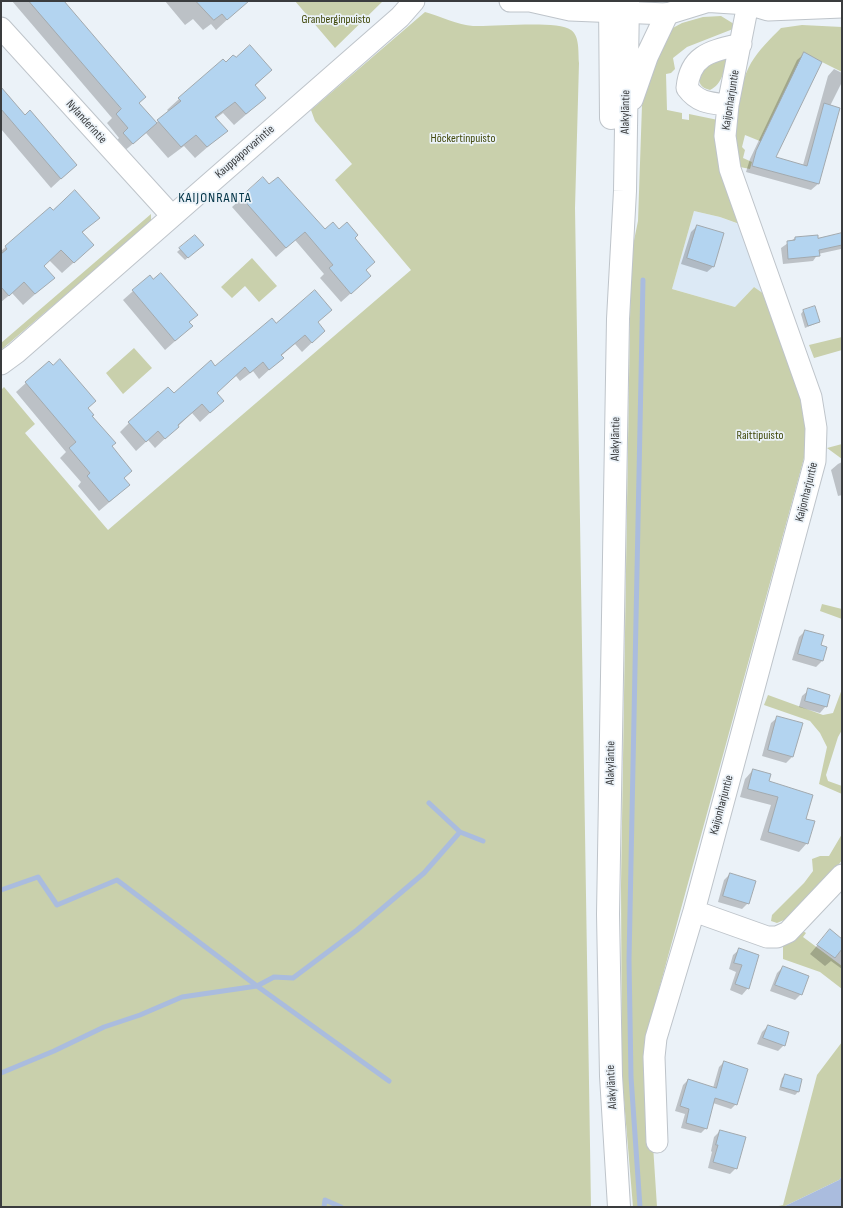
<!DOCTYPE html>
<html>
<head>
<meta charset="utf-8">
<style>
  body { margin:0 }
  #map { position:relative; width:843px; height:1208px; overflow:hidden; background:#ebf2f8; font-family:"Sofia Sans Condensed",sans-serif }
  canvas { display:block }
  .frame { position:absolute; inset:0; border:2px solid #3a3c3e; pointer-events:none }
</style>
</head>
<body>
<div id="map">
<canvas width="843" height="1208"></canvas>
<div class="frame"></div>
</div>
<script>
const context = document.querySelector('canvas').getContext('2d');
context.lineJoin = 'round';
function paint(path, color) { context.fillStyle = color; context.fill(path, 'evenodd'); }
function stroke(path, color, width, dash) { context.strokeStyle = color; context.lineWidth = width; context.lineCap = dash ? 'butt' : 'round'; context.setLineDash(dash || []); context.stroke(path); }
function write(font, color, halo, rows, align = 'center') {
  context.font = font + ' "Sofia Sans Condensed",sans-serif'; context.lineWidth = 3.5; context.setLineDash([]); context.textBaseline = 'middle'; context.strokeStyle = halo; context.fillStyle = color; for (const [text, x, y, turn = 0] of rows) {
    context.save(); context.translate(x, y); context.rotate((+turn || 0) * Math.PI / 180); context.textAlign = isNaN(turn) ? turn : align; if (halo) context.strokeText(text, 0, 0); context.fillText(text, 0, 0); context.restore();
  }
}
const built = new Path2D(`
  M694,211L720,217L741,225L764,294L754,287L735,307L672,289Z`);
const green = new Path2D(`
  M295,1H383L335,48Z
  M425,12C440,16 458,25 473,26C493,27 557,20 571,30C580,36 578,53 579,63L575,208L591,1207H1V390L4,387L35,424L25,433L108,530L411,270L335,180L352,164L315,121L311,110Z
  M721,16L734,24L733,29L687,47L673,58L675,69L671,73L666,74L667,110L682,113V119L689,120V114L718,120L745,226L720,217L694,211L672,289L735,307L754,287L764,294L800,397L806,434L804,458L646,1037L657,1207H633L622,1076L621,885L631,255L638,221L642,105L647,75L671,29L682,23L703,17Z
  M802,25L842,27V72L804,53L762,138L772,146L745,135L742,147L745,150L743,158L752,162L750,169L735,166C730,137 736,90 751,63C759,50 770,39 781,28Z
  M728,57C724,69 723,84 710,90C701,88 698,83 699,74L707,64Z
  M151,214V222L1,350V343Z
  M252,258L277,286L259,302L245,286L232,298L221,287Z
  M842,337V350L814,358L809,345Z
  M134,348L152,368L123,394L106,373Z
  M842,444V459L827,448Z
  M822,604L842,609V619L820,611Z
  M842,689V730L838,737L826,775L828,781L842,786V794L819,784L827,747L820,733L810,721L764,705L768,695L823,715L833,713Z
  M842,834V860L815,897L791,917L777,923L771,921L772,915L804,883L813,871L812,859L820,856H829Z
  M803,931L806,933L803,937L842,966V989L820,972L783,959V942Z
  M842,1042V1176L839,1180L783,1207H774L783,1205L817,1075Z`);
const water = new Path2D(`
  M842,1176V1207H783L839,1180Z`);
const shadow = new Path2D(`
  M12,1H63L145,97L138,104L156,123L169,112L167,110L179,99L223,60L226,64L271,70L255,86L265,98L234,125L223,113L215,119L226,131L195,158L184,146L168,158L146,133L123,152L114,143L119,138L107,123L112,118Z
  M165,1H241L244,4L216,30L211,24L203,30L193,19L185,25Z
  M804,54L775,158L803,165L828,76L834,69L842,73V82L830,106L839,108L818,184L811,190L746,172L750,159L797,60Z
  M1,89L25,116L76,165L51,188L1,129Z
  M263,179L324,231L338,230L353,238L365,271L360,285L341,302L320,278L324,274L295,240L276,257L232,207Z
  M50,208L53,211L98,218L82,233L81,256L62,273L49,260L43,266L53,278L23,305L12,293L1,302V251Z
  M697,226L714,266L707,272L681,264L691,232Z
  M842,234L841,249L818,254L813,261L783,264L781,248L795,238L817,239Z
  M195,236L200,247L185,260L177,252Z
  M150,276L196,315L189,322L182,335L165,350L123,300Z
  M331,310L317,323L324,331L302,352L295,344L281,356L282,358L259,379L253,371L240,381L236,376L216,393L213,410L200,422L192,413L155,448L148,440L136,451L120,432L129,423L215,367L276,324Z
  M803,311L819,322L805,328L801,314Z
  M60,360L95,401L88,408L111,447L123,478L119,494L99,511L78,486L81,482L60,458L66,452L16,392L49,362L52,367Z
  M842,462V495L838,496L831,470L838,464Z
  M805,631L820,646L822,661L816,667L792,660L799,637Z
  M809,690L826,706L820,713L799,707L802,696Z
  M778,717L801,724L792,757L786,763L762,756L771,723Z
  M753,770L805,819L807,843L799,852L760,840L771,805L740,797L745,779Z
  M730,874L748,903L742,909L718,902L724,880Z
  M830,930L842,940V969L831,961L825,966L810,954Z
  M740,949L748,988L742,995L730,990L736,972L729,969L733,955Z
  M783,967L801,994L795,1000L770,991L777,973Z
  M768,1026L784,1045L778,1051L757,1044L762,1032Z
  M724,1062L736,1104L731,1109L713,1103L706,1128L701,1133L681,1128L685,1114L675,1111L683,1085L688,1080L713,1088L719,1067Z
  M785,1075L801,1080L798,1092L795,1095L779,1090L782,1078Z
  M720,1131L736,1168L730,1174L708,1168L712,1152L711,1151L714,1137Z`);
const stream = new Path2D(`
  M429,803L460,832L483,841
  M1,890L38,877L57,905L117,880L257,986L389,1081
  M1,1073L54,1051L104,1027L140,1015L182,997L257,986L274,977L293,978L357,930L424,873L460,832
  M324,1207L325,1200L341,1207
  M640,1207L631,1077L629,960L643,280`);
const building = new Path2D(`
  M29,1H64L146,97L139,103L157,123L133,144L123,133L128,128L116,114L121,109Z
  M196,1H249L227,20L222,14L214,20Z
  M250,45L272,70L255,85L266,98L246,114L235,102L215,117L228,131L207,147L196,135L181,147L157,120L181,101L178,98L223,59L226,62L233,55L236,57Z
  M804,52L822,62L776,157L807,166L824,103L840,108L819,184L752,166L756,151Z
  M1,87L25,115L30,110L77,165L61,179L1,109Z
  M263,177L269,184L278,177L325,229L333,222L339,229L347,222L358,235L355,238L375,262L366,270L371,276L351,294L329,268L333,265L305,232L286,248L241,197Z
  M75,190L100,218L82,232L94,245L74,263L61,250L44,266L55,278L35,294L24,282L9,296L1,287V254L7,249L5,246L50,207L53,210Z
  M697,225L724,233L714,267L687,258Z
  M842,233V245L819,250L820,256L788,259L787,241L795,240V237L818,235V238Z
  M195,235L204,245L188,258L179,248Z
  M161,273L198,315L189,322L193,326L175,341L132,290L150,275L153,279Z
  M315,290L332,310L318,322L325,331L312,343L305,335L281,355L284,358L269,370L263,362L250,373L245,367L217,393L224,401L210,413L202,404L178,425L179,427L165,439L158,431L146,442L128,422L168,387L174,393L211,360L215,366L272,318L276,323Z
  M815,306L820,322L808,326L803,310Z
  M60,359L96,401L88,408L94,415L92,416L116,443L112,446L132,471L124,478L130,485L109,502L87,476L90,473L69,448L76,442L25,382L49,361L53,365Z
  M805,630L824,635L821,645L827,647L823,661L798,654Z
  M808,688L830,695L827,707L805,701Z
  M777,716L803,723L793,757L768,750Z
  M753,769L771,774L769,781L813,795L806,819L815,821L808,844L768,832L778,797L748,789Z
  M730,873L756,881L749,904L723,896Z
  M830,929L842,939V949L835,958L817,945Z
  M739,948L759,955L749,989L735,984L742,965L734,963Z
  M783,966L809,976L802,995L775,985Z
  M768,1025L789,1032L785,1046L763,1038Z
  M724,1061L748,1069L737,1105L715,1098L707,1129L686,1123L689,1109L680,1106L688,1079L716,1088Z
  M785,1074L802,1079L799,1092L781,1087Z
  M720,1130L746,1137L737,1169L713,1162L718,1145H716Z`);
const minor = new Path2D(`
  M510,1H530L570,10L667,14L706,2
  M701,1L748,4L768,10L842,7
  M1,28L172,216
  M728,105C710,103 698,103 687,88C690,54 712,51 741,44
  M1,364L16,353L400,17L414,1
  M694,911L767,937H777L788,932L842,875
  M657,1142L654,1057L656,1038L694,911L815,461L816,428L811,397L730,169L725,136L728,105L748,4`);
const major = new Path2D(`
  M610,1L611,118
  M632,99L647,56L667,14
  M619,1207L611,1076L608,914L618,319L625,191L628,1`);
const parkNames = [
  ["Granberginpuisto",336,20],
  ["Höckertinpuisto",463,139],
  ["Raittipuisto",760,436]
];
const streetNames = [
  ["Kaijonharjuntie",731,100,-81],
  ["Alakyläntie",626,112,-89],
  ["Nylanderintie",86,122,48],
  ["Kauppaporvarintie",245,152,-41],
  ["Alakyläntie",616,439,-89],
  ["Kaijonharjuntie",807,492,-76],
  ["Alakyläntie",611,763,-89],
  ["Kaijonharjuntie",722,805,-75],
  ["Alakyläntie",612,1087,-93]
];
const quarterNames = [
  ["KAIJONRANTA",215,198]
];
paint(built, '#dce9f5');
paint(green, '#c9d0ac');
paint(water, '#aabcde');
paint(shadow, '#0003');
stroke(stream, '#aabcde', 5);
paint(building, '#b3d4f0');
stroke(building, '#a2a9ae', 1);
stroke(minor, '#bec4ca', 23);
stroke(major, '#bec4ca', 24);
stroke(minor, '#fff', 21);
stroke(major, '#fff', 22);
write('12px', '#41490b', '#ebf2f8', parkNames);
write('12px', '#3a3c3e', '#ebf2f8', streetNames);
context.letterSpacing = '1px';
write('14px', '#003245', '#ebf2f8', quarterNames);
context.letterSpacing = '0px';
</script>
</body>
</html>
